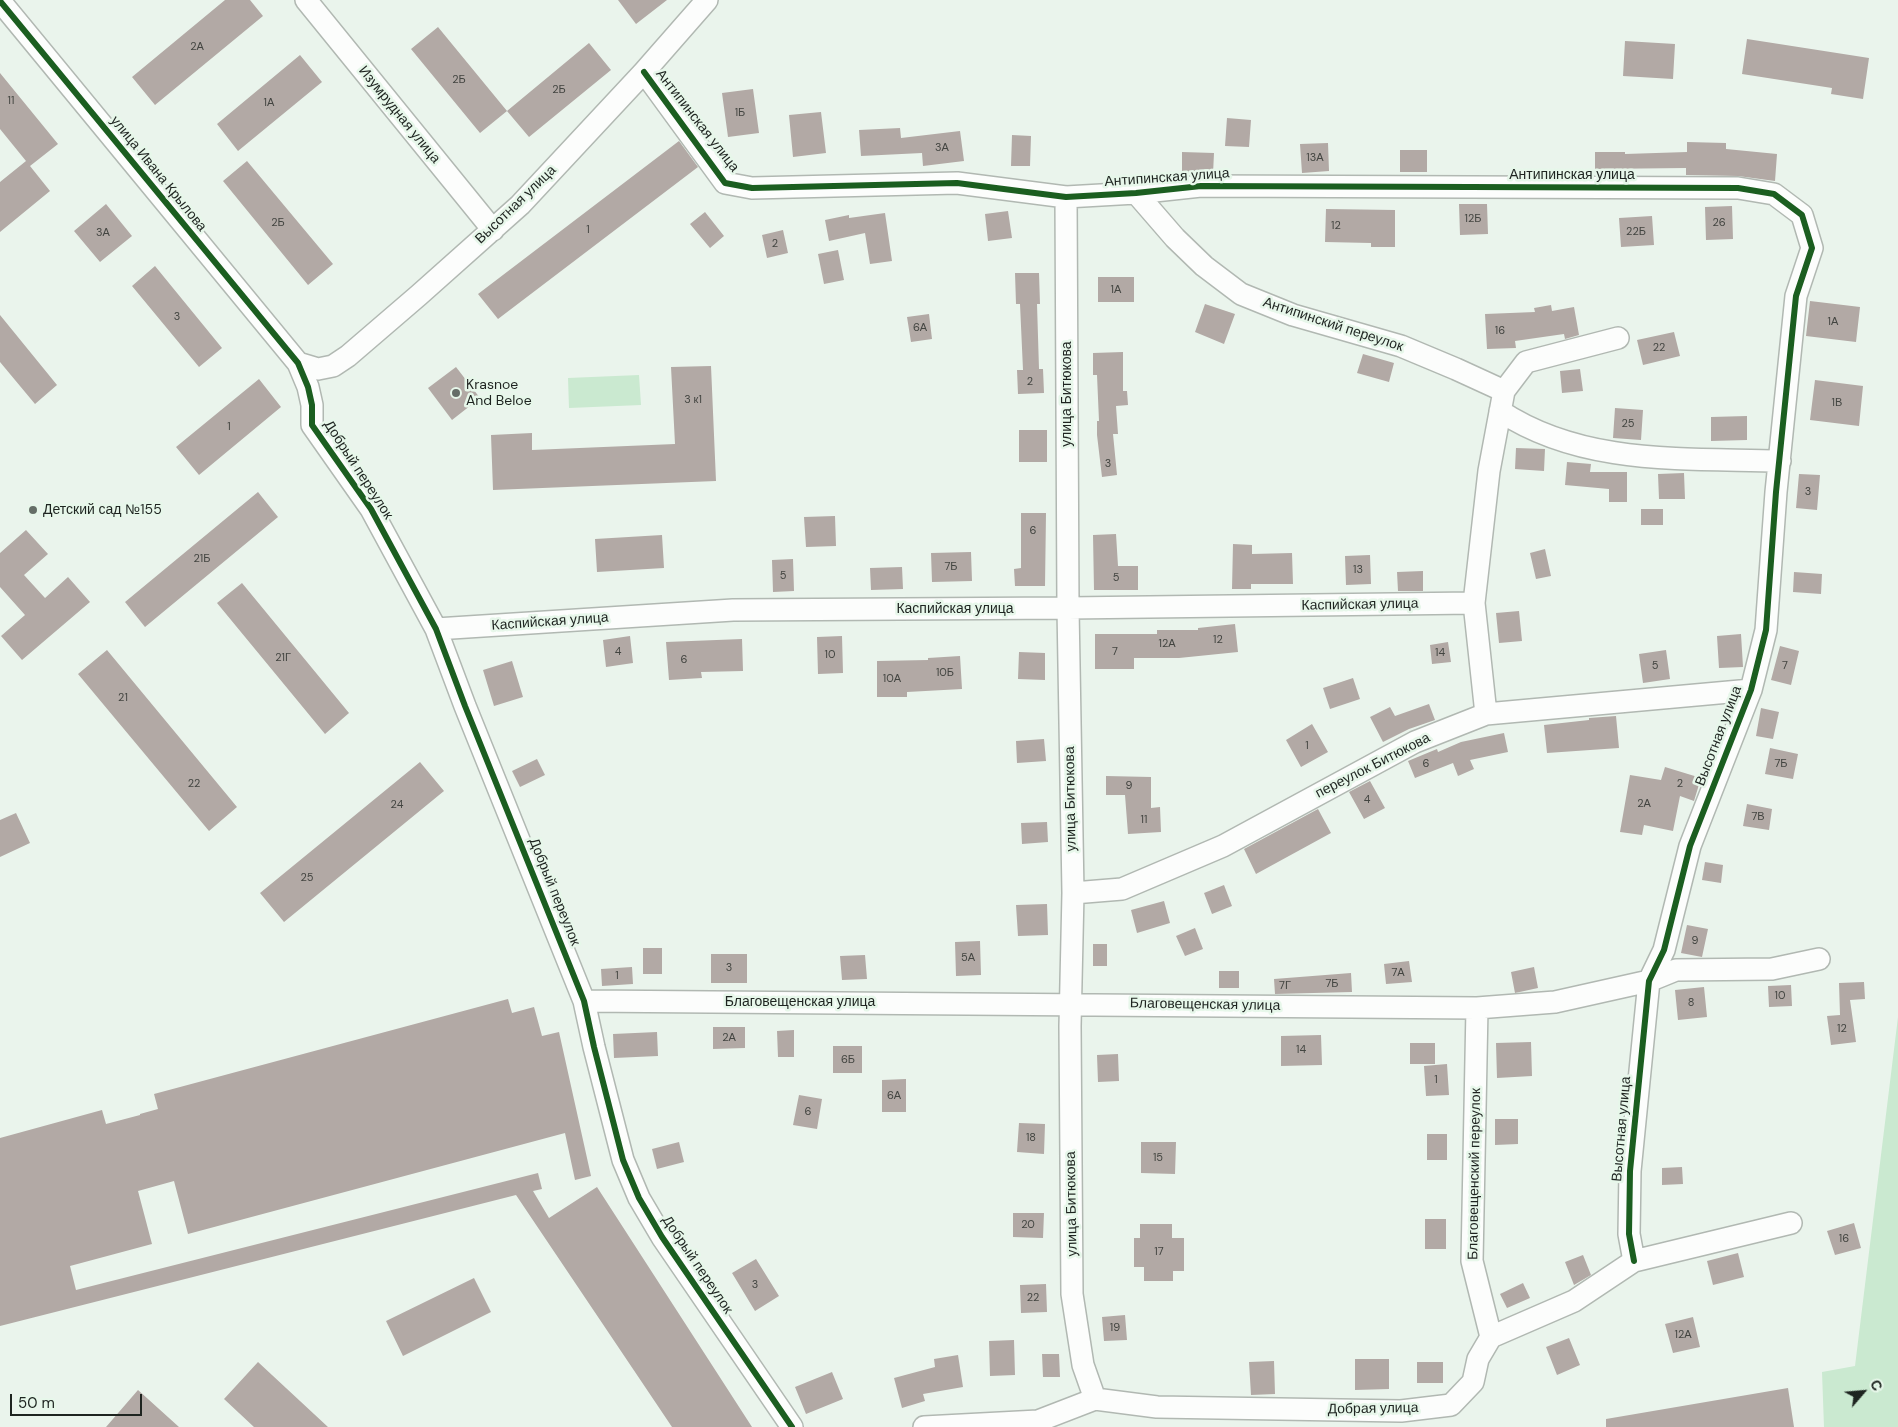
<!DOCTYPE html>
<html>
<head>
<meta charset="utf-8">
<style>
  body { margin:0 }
  #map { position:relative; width:1898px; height:1427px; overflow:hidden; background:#eaf4ec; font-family:"DM Sans",sans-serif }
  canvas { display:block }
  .north { position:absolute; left:1838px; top:1367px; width:50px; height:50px; -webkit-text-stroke:4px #e7f7ea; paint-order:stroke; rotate:63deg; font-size:14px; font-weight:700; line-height:20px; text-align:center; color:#1e2420 }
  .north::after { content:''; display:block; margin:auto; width:18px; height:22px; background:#1e2420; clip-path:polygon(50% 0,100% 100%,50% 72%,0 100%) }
  .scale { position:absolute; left:10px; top:1394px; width:132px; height:22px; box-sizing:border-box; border:2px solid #1e2420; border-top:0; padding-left:6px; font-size:15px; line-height:18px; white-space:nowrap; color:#1e2420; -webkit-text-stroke:4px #e7f7ea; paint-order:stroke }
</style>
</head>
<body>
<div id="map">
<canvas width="1898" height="1427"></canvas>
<div class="north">С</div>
<div class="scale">50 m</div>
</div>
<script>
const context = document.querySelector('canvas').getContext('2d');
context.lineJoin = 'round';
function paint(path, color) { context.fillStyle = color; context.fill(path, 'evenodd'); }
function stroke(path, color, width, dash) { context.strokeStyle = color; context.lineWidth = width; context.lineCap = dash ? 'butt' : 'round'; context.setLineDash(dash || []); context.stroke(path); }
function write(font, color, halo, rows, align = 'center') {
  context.font = font + ' "DM Sans",sans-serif'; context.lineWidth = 5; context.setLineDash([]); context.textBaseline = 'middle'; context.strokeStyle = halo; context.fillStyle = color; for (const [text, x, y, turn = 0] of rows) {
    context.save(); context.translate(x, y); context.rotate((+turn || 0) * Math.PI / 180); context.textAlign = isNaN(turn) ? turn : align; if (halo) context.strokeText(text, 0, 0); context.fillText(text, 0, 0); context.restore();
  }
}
const green = new Path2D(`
  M639,375L641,405L569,408L568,378Z
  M1898,1017V1427H1824L1822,1372L1855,1366Z`);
const building = new Path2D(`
  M225,0H250L263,16L155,105L132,77Z
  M618,0H667L636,24Z
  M438,27L507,111L480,133L411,49Z
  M1747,39L1869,58L1863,99L1831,94L1832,88L1742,74Z
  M1625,41L1675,44L1673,79L1623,76Z
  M589,43L611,70L529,137L507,111Z
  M300,55L322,82L238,151L217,124Z
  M0,73L58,144L30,166L50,191L0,232V182L26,161L0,129Z
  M753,89L759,133L728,137L722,93Z
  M821,112L826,153L793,157L789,115Z
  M1227,118L1251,120L1249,147L1225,146Z
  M900,128L901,138L960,131L964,161L923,166L922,153L861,156L859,130Z
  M1012,135L1031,136L1030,166H1011Z
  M679,141L698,167L498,319L478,294Z
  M1687,142L1726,143V149L1777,154L1775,181L1738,176L1686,175V168L1595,169V152H1625V154L1687,152Z
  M1328,143L1329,171L1302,173L1300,144Z
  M1400,150H1427V172H1400Z
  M1182,152L1214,153L1213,174L1182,173Z
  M247,161L333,264L308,285L223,181Z
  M106,204L132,236L100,262L74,231Z
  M1459,204H1487L1488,234L1460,235Z
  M1732,206L1733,239L1706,240L1705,207Z
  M1326,209L1395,210V247H1371V243L1325,242Z
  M1008,211L1012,238L988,241L985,214Z
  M705,212L724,236L710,248L690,224Z
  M885,213L892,261L870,264L865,233L829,241L825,220L849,215V218Z
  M1652,216L1654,245L1621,247L1619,218Z
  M783,230L788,253L767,258L762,235Z
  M838,250L844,280L824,284L818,254Z
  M155,266L222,348L199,367L132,286Z
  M1015,273H1039L1040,304H1037L1039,369H1043L1044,393L1018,394L1017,370H1023L1020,304H1016Z
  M1098,277H1134V302H1098Z
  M1810,301L1860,307L1856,342L1806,336Z
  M1205,304L1235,314L1224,344L1195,332Z
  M1551,305L1552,311L1574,307L1579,335L1565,339L1564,334L1515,341L1516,348L1487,349L1485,314L1535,312L1534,308Z
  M929,314L932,339L911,342L907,317Z
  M0,315L57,385L35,404L0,362Z
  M1674,332L1680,356L1643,365L1637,340Z
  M1123,352V391H1127L1128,405L1116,406L1118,434H1113L1117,475L1102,477L1097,435V421H1099L1097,375H1093V353Z
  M1363,354L1394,363L1389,382L1357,373Z
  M711,366L716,481L493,490L491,435L532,433V450L675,444L671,367Z
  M456,367L480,398L452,420L428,388Z
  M1580,369L1583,391L1562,393L1560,371Z
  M259,379L281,407L199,475L176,447Z
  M1815,380L1863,386L1859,426L1810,420Z
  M1615,408L1643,410L1641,440L1613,438Z
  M1747,416V440L1711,441V417Z
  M1019,430H1047V462H1019Z
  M1516,448L1545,449L1544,471L1515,469Z
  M1567,462L1591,464L1590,472H1627V502H1609V489L1565,485Z
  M1684,473L1685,499H1659L1658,474Z
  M1799,474L1820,475L1817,510L1796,508Z
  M258,492L278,517L145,627L125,602Z
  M1641,509H1663V525H1641Z
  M1021,513H1046L1045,586H1015L1014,569L1021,568Z
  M835,516L836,546L806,547L804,517Z
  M26,530L48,554L24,575L45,598L68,577L90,602L22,660L1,636L25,615L0,587V553Z
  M1116,534L1118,566H1138V590H1094L1093,535Z
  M662,535L664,568L597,572L595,539Z
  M1233,544L1252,545V554L1292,553L1293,584H1251V589H1232Z
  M1545,549L1551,576L1536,579L1530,553Z
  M971,552L972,581L932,582L931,553Z
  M1370,555L1371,584L1346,585L1345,556Z
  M793,559L794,591L773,592L772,560Z
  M902,567L903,589L871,590L870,568Z
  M1423,571V591H1398L1397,572Z
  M1794,572L1822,574L1821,594L1793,592Z
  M242,583L349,713L325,734L217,603Z
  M1519,611L1522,641L1499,643L1496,613Z
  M1235,624L1238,652L1179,658H1134V669H1095V634H1157V630H1198V628Z
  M1741,634L1743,667L1719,668L1717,636Z
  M630,636L633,663L606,667L603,640Z
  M842,636L843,673L818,674L817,637Z
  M742,639L743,671L701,672L702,678L669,680L666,642Z
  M1448,642L1451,662L1432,664L1430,645Z
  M1780,646L1799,651L1791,685L1771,680Z
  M107,650L237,807L209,831L78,674Z
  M1666,650L1670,679L1643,683L1639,654Z
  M1019,652L1045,653V680L1018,679Z
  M960,656L962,689L907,692V697H877V661L928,660V658Z
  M512,661L523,697L494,706L483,670Z
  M1353,678L1360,699L1330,709L1323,688Z
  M1429,704L1435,720L1409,729L1383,742L1370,717L1390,707L1395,716Z
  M1761,708L1779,712L1773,739L1756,736Z
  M1616,716L1619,748L1547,753L1544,725L1589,720V718Z
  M1312,724L1328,752L1301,767L1286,740Z
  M1504,733L1508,752L1470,760L1474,769L1458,776L1453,763L1415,778L1408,761L1437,749L1438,752L1461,742Z
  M1044,739L1046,761L1017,763L1016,741Z
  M1770,748L1798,754L1793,779L1765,774Z
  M537,759L545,775L520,787L512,771Z
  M420,762L444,791L284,922L260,893Z
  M1665,767L1701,778L1694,801L1680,796L1673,831L1644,825L1642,835L1620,832L1630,775L1661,780Z
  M1106,776L1151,777V808L1160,807L1161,832L1128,834L1125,795H1106Z
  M1370,781L1385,808L1364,819L1349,792Z
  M1747,804L1772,809L1769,830L1743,826Z
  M1318,809L1331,833L1256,874L1244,849Z
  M16,813L30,843L0,857V820Z
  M1047,822L1048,842L1022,844L1021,823Z
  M1705,862L1723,865L1721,883L1702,880Z
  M1224,885L1232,906L1212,914L1204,893Z
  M1164,901L1170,923L1137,933L1131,910Z
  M1047,904L1048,935L1018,936L1016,905Z
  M1687,925L1708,929L1702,957L1681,953Z
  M1195,928L1203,949L1185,956L1176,936Z
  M980,941L981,975L956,976L955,942Z
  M1093,944H1107V966H1093Z
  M643,948H662V974H643Z
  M711,954H747V983H711Z
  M865,955L867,979L842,980L840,956Z
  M1409,961L1412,982L1386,984L1384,964Z
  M632,967L633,984L602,986L601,969Z
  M1534,967L1538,988L1515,993L1511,972Z
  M1219,971H1239V988H1219Z
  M1351,973L1352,992L1275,994L1274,979Z
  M1864,982L1865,999L1850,1000L1856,1042L1831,1045L1827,1016L1840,1015L1839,983Z
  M1791,985L1792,1006L1769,1007L1768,986Z
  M1704,987L1707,1017L1678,1020L1675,990Z
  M508,999L512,1013L534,1007L542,1036L559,1032L591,1176L575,1180L565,1133L188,1234L174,1181L138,1191L152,1244L70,1266L76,1290L538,1173L542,1189L533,1191L549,1218L597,1187L752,1427H672L516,1195L0,1326V1138L102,1110L106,1124L140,1115V1114L158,1109L154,1094Z
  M713,1027H745V1048L713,1049Z
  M794,1030V1057H778L777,1031Z
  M657,1032L658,1056L614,1058L613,1034Z
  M1321,1035L1322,1065L1281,1066V1036Z
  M1531,1042L1532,1076L1497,1078L1496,1043Z
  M1410,1043H1435V1064H1410Z
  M833,1046H862V1073H833Z
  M1118,1054L1119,1081L1098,1082L1097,1055Z
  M1447,1064L1449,1095L1426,1096L1424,1066Z
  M906,1079V1112H882V1080Z
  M799,1095L822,1099L817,1129L793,1125Z
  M1495,1119H1518V1144L1495,1145Z
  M1019,1123L1045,1124L1044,1154L1017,1152Z
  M1427,1134H1447V1160H1427Z
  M679,1142L684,1162L657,1169L652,1149Z
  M1141,1142H1176L1175,1174L1141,1173Z
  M1682,1167L1683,1184L1662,1185V1168Z
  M1013,1213H1044L1043,1238L1013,1237Z
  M1425,1219H1446V1249H1425Z
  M1854,1223L1861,1248L1835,1255L1827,1231Z
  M1140,1224H1172V1238H1184V1271H1173V1281H1144V1267H1134V1238H1140Z
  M1738,1253L1744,1277L1713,1285L1707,1261Z
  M1583,1255L1591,1275L1574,1285L1565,1262Z
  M756,1259L779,1296L755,1311L732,1273Z
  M474,1278L491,1312L403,1356L386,1321Z
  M1523,1283L1530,1298L1507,1308L1500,1294Z
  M1046,1284L1047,1312L1021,1313L1020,1285Z
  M1125,1315L1127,1340L1104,1341L1102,1317Z
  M1693,1317L1700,1347L1673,1353L1665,1324Z
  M1569,1338L1580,1365L1557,1375L1546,1347Z
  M1014,1340L1015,1375L990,1376L989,1341Z
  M1042,1354H1059L1060,1377H1043Z
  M958,1355L963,1387L923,1394L925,1401L902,1408L894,1378L935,1367L934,1359Z
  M1355,1359H1389V1389L1355,1390Z
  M1274,1361L1275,1394L1251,1395L1249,1362Z
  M258,1362L328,1427H254L224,1399Z
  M1417,1362H1443V1383H1417Z
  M832,1372L843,1399L806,1414L795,1387Z
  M1788,1388L1794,1427H1606V1419Z
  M138,1390L179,1427H106Z`);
const minor = new Path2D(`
  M306,0L493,230
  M0,1L298,363L308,387L312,405V425L371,509L436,629L465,706L584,1001L594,1047L623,1160L639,1198L662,1237L792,1427
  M644,72L725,183L752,188L957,183L1066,197L1136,193L1201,186L1738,188L1774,194L1802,215L1812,248L1796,296L1776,492L1766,630L1751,690L1690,846L1664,950L1649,981L1630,1171L1629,1234L1634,1261
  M1136,193L1175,238L1204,266L1241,294L1293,315L1401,346L1456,369L1504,391L1489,471L1474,603L1486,714
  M1066,197L1068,608L1073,893L1070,1026L1072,1294L1083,1365L1095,1399
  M298,363L318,369L333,366L348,356L419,295L520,205L644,72L707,0
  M1504,391L1526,362L1618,338
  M1500,411C1583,466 1685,458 1780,461
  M436,629L733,610L1068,608L1474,603
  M1073,893L1122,889L1223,846L1415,742L1486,714L1751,690
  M584,1001L1477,1008L1555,1002L1649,981L1676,970L1772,969L1819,959
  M1477,1008L1472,1261L1491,1337
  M924,1427L1038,1421L1095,1399L1157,1407L1401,1411L1451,1405L1473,1382L1478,1359L1491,1337L1574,1301L1634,1261L1791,1223`);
const cycleway = new Path2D(`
  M0,1L298,363L308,387L312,405V425L371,509L436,629L465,706L584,1001L594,1047L623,1160L639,1198L662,1237L792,1427
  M644,72L725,183L752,188L957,183L1066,197L1136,193L1201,186L1738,188L1774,194L1802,215L1812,248L1796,296L1776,492L1766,630L1751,690L1690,846L1664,950L1649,981L1630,1171L1629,1234L1634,1261`);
const markers = [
  [456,393,5,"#656d67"],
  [33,510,5,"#656d67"]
];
const numberNames = [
  ["2А",197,47],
  ["2Б",459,80],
  ["2Б",559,90],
  ["11",11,101],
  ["1А",269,103],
  ["1Б",740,113],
  ["3А",942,148],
  ["13А",1315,158],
  ["12Б",1473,219],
  ["2Б",278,223],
  ["26",1719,223],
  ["12",1336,226],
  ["1",588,230],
  ["22Б",1636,232],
  ["3А",103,233],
  ["2",775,244],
  ["1А",1116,290],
  ["3",177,317],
  ["1А",1833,322],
  ["6А",920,328],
  ["16",1500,331],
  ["22",1659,348],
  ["2",1030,382],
  ["3 к1",693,400],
  ["1В",1837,403],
  ["25",1628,424],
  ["1",229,427],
  ["3",1108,464],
  ["3",1808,492],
  ["6",1033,531],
  ["21Б",202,559],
  ["7Б",951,567],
  ["13",1358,570],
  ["5",783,576],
  ["5",1116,578],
  ["12",1218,640],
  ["12А",1167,644],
  ["4",618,652],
  ["7",1115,652],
  ["14",1440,653],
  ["10",830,655],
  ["21Г",283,658],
  ["6",684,660],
  ["5",1655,666],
  ["7",1785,666],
  ["10Б",945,673],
  ["10А",892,679],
  ["21",123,698],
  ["1",1307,746],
  ["6",1426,764],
  ["7Б",1781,764],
  ["22",194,784],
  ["2",1680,784],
  ["9",1129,786],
  ["4",1367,800],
  ["2А",1644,804],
  ["24",397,805],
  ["7В",1758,817],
  ["11",1144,820],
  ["25",307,878],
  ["9",1695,941],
  ["5А",968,958],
  ["3",729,968],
  ["7А",1398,973],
  ["1",617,976],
  ["7Б",1332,984],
  ["7Г",1285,986],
  ["10",1780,996],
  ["8",1691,1003],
  ["12",1842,1029],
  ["2А",729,1038],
  ["14",1301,1050],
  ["6Б",848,1060],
  ["1",1436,1080],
  ["6А",894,1096],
  ["6",808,1112],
  ["18",1031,1138],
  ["15",1158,1158],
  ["20",1028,1225],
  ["16",1844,1239],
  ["17",1159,1252],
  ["3",755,1285],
  ["22",1033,1298],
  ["19",1115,1328],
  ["12А",1683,1335]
];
const streetNames = [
  ["Изумрудная улица",399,115,51],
  ["Антипинская улица",697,121,52],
  ["улица Ивана Крылова",158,174,51],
  ["Антипинская улица",1572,175],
  ["Антипинская улица",1167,178,-4],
  ["Высотная улица",516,205,-44],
  ["Антипинский переулок",1333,325,18],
  ["улица Битюкова",1067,394,-90],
  ["Добрый переулок",358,470,57],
  ["Каспийская улица",1360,605,-1],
  ["Каспийская улица",955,609],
  ["Каспийская улица",550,622,-4],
  ["Высотная улица",1719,736,-69],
  ["переулок Битюкова",1373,766,-27],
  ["улица Битюкова",1071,799,-91],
  ["Добрый переулок",554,892,68],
  ["Благовещенская улица",800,1002],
  ["Благовещенская улица",1205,1005,1],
  ["Высотная улица",1622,1129,-85],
  ["Благовещенский переулок",1475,1174,-89],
  ["улица Битюкова",1072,1204,-91],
  ["Добрый переулок",697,1265,56],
  ["Добрая улица",1373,1409,-1]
];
const poiNames = [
  ["Krasnoe",466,385],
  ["And Beloe",466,401],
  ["Детский сад №155",43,510]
];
paint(green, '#cae9d0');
paint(building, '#b2a9a5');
stroke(minor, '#b1b8b2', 24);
stroke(minor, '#fcfdfc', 21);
stroke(cycleway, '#1b5e20', 6);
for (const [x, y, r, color] of markers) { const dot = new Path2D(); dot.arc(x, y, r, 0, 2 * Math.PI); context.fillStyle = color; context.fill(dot); stroke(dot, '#e7f7ea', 2); }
write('11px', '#434541', null, numberNames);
write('14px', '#1e2420', '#e7f7ea', streetNames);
write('14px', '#1e2420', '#e7f7ea', poiNames, 'left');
</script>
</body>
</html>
